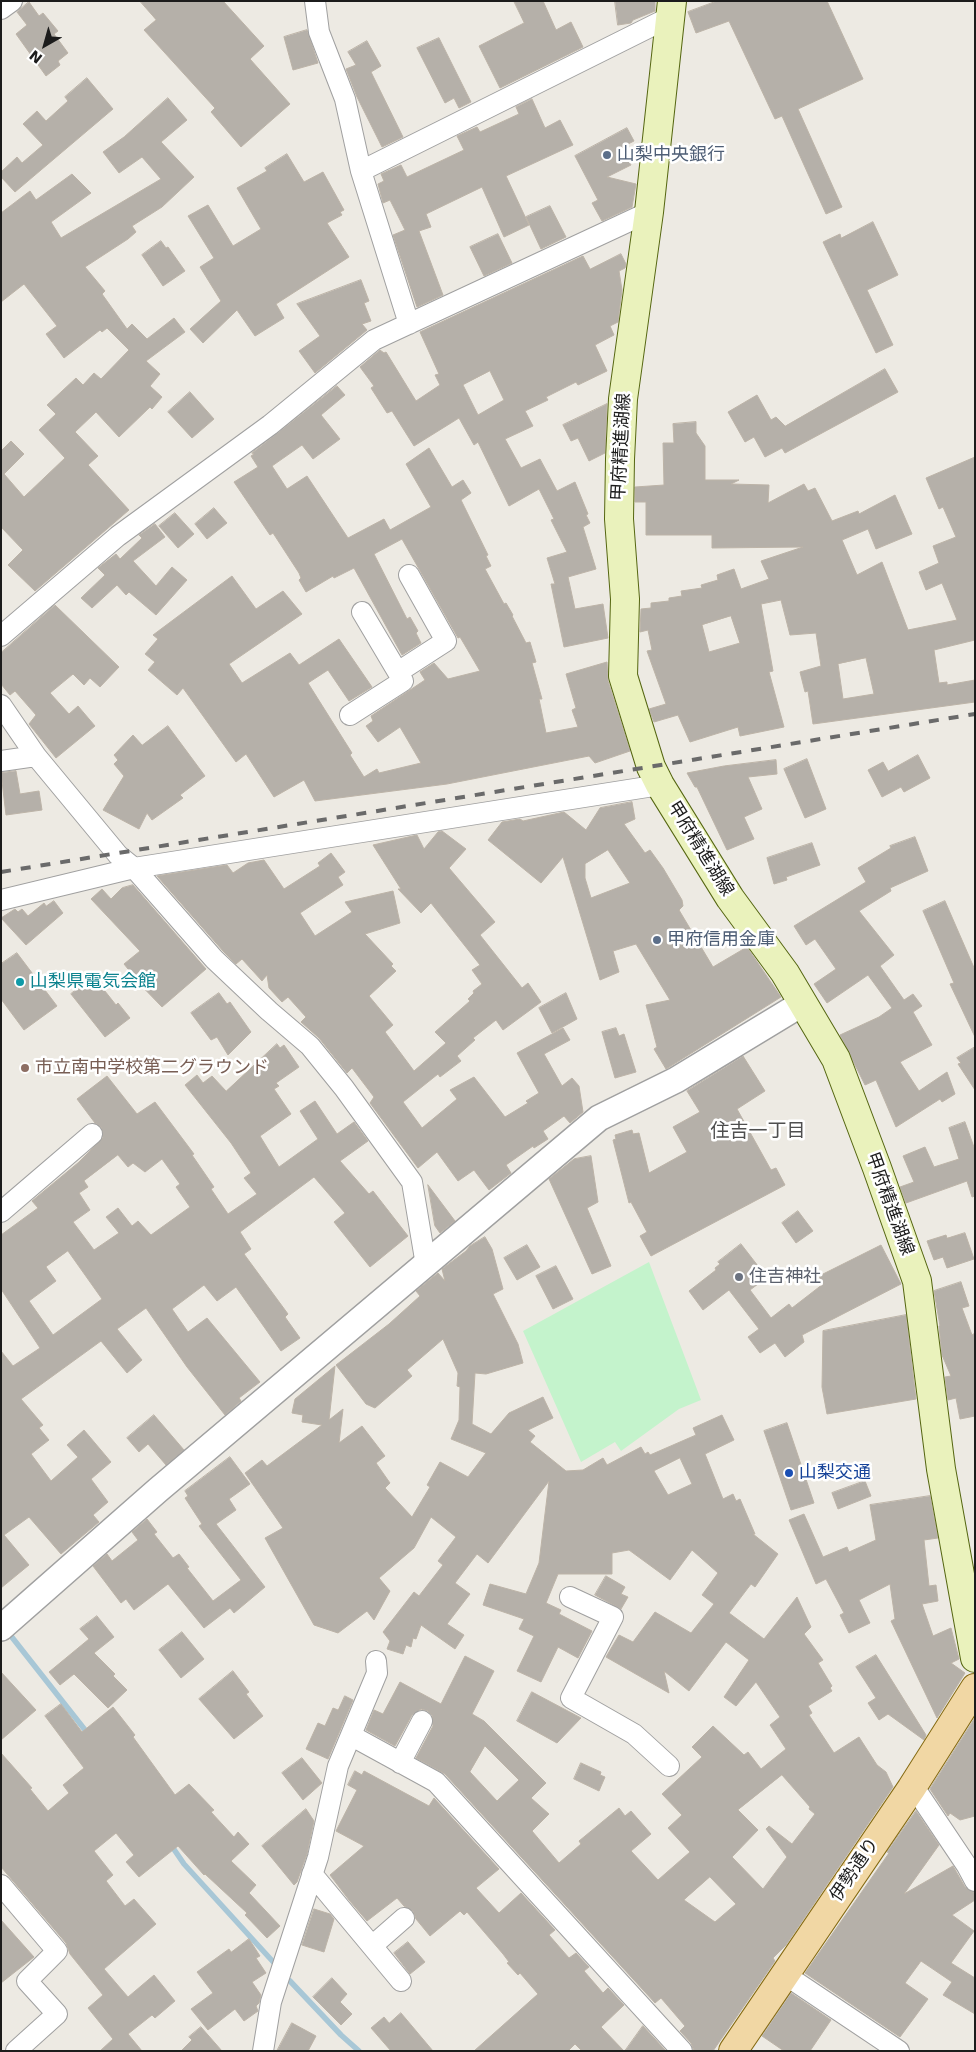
<!DOCTYPE html>
<html>
<head>
<meta charset="utf-8">
<style>
  body { margin:0 }
  #map { position:relative; width:976px; height:2052px; overflow:hidden; background:#edeae3; font-family:"DejaVu Sans",sans-serif }
  canvas { display:block }
  .frame { position:absolute; inset:0; border:2px solid #1c1c1c; pointer-events:none }
  .north { position:absolute; left:20px; top:20px; width:50px; height:50px; -webkit-text-stroke:4px #fff; paint-order:stroke; rotate:218deg; font-size:14px; font-weight:700; line-height:20px; text-align:center; color:#1c1c1c }
  .north::after { content:''; display:block; margin:auto; width:18px; height:22px; background:#1c1c1c; clip-path:polygon(50% 0,100% 100%,50% 72%,0 100%) }
</style>
</head>
<body>
<div id="map">
<canvas width="976" height="2052"></canvas>
<div class="frame"></div>
<div class="north">N</div>
</div>
<script>
const context = document.querySelector('canvas').getContext('2d');
context.lineJoin = 'round';
function paint(path, color) { context.fillStyle = color; context.fill(path, 'evenodd'); }
function stroke(path, color, width, dash) { context.strokeStyle = color; context.lineWidth = width; context.lineCap = dash ? 'butt' : 'round'; context.setLineDash(dash || []); context.stroke(path); }
function write(font, color, halo, rows, align = 'center') {
  context.font = font + ' "DejaVu Sans","Noto Sans JP",sans-serif'; context.lineWidth = 5; context.setLineDash([]); context.textBaseline = 'middle'; context.strokeStyle = halo; context.fillStyle = color; for (const [text, x, y, turn = 0] of rows) {
    context.save(); context.translate(x, y); context.rotate((+turn || 0) * Math.PI / 180); context.textAlign = isNaN(turn) ? turn : align; if (halo) context.strokeText(text, 0, 0); context.fillText(text, 0, 0); context.restore();
  }
}
const park = new Path2D(`
  M649,1262L701,1400L679,1409L621,1451L615,1442L581,1462L523,1331Z`);
const stream = new Path2D(`
  M11,1636L89,1735
  M171,1845L184,1864L276,1965
  M290,1981L341,2035L359,2051`);
const building = new Path2D(`
  M140,1H223L264,46L250,59L290,104L241,147L211,112L215,108L144,30L156,20Z
  M514,1H543L556,30L571,22L583,47L500,88L479,46L524,23Z
  M615,1H655V11L633,20L631,23L618,25Z
  M717,1H827L863,79L798,109L842,207L826,214L782,116L775,119L729,21L696,33L688,12Z
  M29,2L39,16L43,13L58,31L54,34L68,53L58,61L60,65L46,76L16,34L27,25L17,12Z
  M307,30L318,63L293,70L284,37Z
  M439,38L471,102L459,108L454,98L445,103L417,48Z
  M367,41L381,66L371,72L403,137L382,147L357,97L346,69L356,65L348,52Z
  M87,78L113,109L15,192L1,177V172L17,157L22,163L43,145L23,124L37,111L46,121L68,101L65,97Z
  M168,98L187,120L161,142L194,177L162,207L132,226L136,232L128,239L85,267L105,291L102,294L127,329L132,324L147,339L174,318L185,332L146,361L160,374L150,386L162,397L152,409L150,407L119,437L96,412L75,432L98,456L88,465L129,510L35,591L8,565L23,550L1,527V451L11,441L24,454L4,474L24,497L65,458L39,430L56,414L47,405L76,378L83,385L94,373L101,379L129,350L107,328L102,332L100,330L64,358L46,334L57,326L24,284L1,302V213L30,191L36,200L72,174L91,193L51,222L61,238L161,179L142,157L119,173L103,152L124,137Z
  M532,99L545,128L560,120L573,145L506,176L529,225L504,237L482,187L426,214L431,227L419,231L443,295L417,307L393,235L405,230L390,200L383,203L378,184L384,181L381,174L401,165L407,177L464,150L457,136L477,127L480,132L519,114L516,107Z
  M627,128L634,141L622,147L631,165L607,177L636,184L632,207L602,221L592,203L598,200L575,156Z
  M287,154L304,182L323,172L344,210L340,212L342,215L327,223L349,257L276,304L284,318L255,336L237,310L203,343L190,329L221,301L200,267L214,258L188,216L208,205L233,246L261,229L237,188L267,171L265,168Z
  M550,206L566,237L541,249L526,217Z
  M873,222L898,275L867,290L893,345L876,353L823,242L840,234L841,238Z
  M498,234L512,263L484,276L470,247Z
  M161,241L166,248L168,247L185,271L163,286L142,255Z
  M621,254L626,264L625,268L619,271L622,290L618,322L610,326L614,335L595,345L607,371L578,385L576,382L546,397L548,400L525,411L533,426L505,439L521,468L540,459L557,491L575,482L588,514L586,515L590,523L583,527L596,569L568,577L575,609L603,604L608,638L564,647L551,584H555L547,558L567,552L551,520L554,519L539,489L509,506L478,442L474,445L459,418L414,446L392,411L387,413L371,388L374,386L360,367L380,350L384,353L386,352L416,401L440,385L435,375L439,374L420,332L583,256L590,269ZM490,371L504,400L478,415L463,385Z
  M361,280L369,301L364,303L371,321L362,324L367,330L315,373L299,351L320,336L297,304Z
  M885,369L898,392L785,453L782,448L765,457L754,437L745,442L728,412L757,395L771,420L776,417L785,426Z
  M337,386L345,395L321,415L340,439L313,459L302,445L272,466L287,489L307,476L348,538L384,519L390,530L431,507L406,464L429,448L452,487L463,480L471,493L461,500L488,555L486,556L491,566L485,569L504,604L506,603L513,615L512,616L526,643L530,642L536,662L532,663L542,699H539L546,733L578,727L572,710L576,708L566,674L607,662L608,681L630,751L595,763L589,756L447,784L315,801L304,780L274,797L246,754L236,762L183,688L177,695L148,670L155,662L145,654L158,639L153,635L232,576L256,609L283,591L302,614L229,664L242,683L290,653L299,665L339,639L372,687L349,701L328,670L308,683L352,753L350,755L364,777L377,769L379,773L421,763L400,727L378,742L366,726L373,721L371,716L425,680L420,672L434,663L448,679L480,671L460,637L458,638L402,539L374,554L407,619L410,617L418,631L416,633L421,643L402,655L354,568L334,578L333,576L306,592L299,580L301,578L299,573L273,533L270,535L234,482L258,467L251,456L254,454L252,453Z
  M190,392L214,419L192,438L168,412Z
  M607,404L605,453L589,461L578,438L571,441L563,425Z
  M696,422V433L705,446V480H739L731,484L769,485L768,503L804,484L808,491L815,488L832,521L858,511L859,514L895,495L912,534L876,549L868,529L842,540L857,575L882,562L908,630L957,620L942,583L926,590L919,572L939,563L933,546L956,537L943,507L939,509L926,478L975,457V640L934,650L939,683L947,682V685L975,680V702L813,724L808,691L805,692L800,672L821,666L816,633L790,635L781,600L761,604L773,671L769,672L784,727L740,736L738,727L690,742L678,715L654,722L649,709L666,704L647,651L652,650L648,630L640,632L641,609L651,608V603L669,601V598L682,596L681,591L702,588L701,585L718,580L717,575L734,569L741,589L769,579L761,561L803,547L712,548V535H646V502H635V487L664,485L663,443H674L673,424ZM731,616L740,643L709,652L702,625ZM866,658L874,694L843,699L838,664Z
  M214,508L227,523L207,539L195,524Z
  M175,513L194,534L178,548L159,526Z
  M155,524L165,537L133,561L156,586L172,567L187,580L156,615L129,592L126,595L117,585L92,608L81,598L105,575L98,568L116,554L120,559L142,538L139,535Z
  M55,605L119,667L100,687L90,678L84,685L73,674L50,693L69,714L78,706L95,726L56,758L29,724L36,715L15,691L10,695L1,684V653Z
  M168,726L205,776L180,795L183,798L152,820L147,813L139,829L103,810L124,776L114,764L118,760L114,755L133,735L142,745Z
  M918,755L930,778L904,792L901,787L882,797L868,770L883,762L888,771Z
  M807,759L826,809L805,818L784,769Z
  M776,760L777,774L748,777L762,809L744,817L754,839L727,850L697,787H695L687,773L724,766Z
  M16,771L20,794L39,791L42,810L6,815L1,773Z
  M632,802L635,819L624,824L645,853L650,850L663,868L682,900L683,906L679,910L713,967L747,947L781,997L666,1069L654,1049L657,1047L646,1005L670,1000L636,944L613,951L619,972L600,980L563,857L541,883L488,840L502,822L520,819L523,821L564,812L586,830L600,808ZM608,850L630,883L591,898L585,878V864Z
  M442,831L466,849L449,868L495,922L480,935L522,988L528,983L541,1002L503,1030L496,1020L473,1038L475,1040L457,1056L461,1061L440,1077L438,1074L403,1102L422,1128L457,1099L450,1090L474,1077L505,1117L528,1103L526,1101L539,1093L517,1053L563,1028L570,1040L544,1054L562,1086L572,1078L579,1086L583,1112L570,1123L564,1116L543,1131L548,1139L534,1148L533,1146L506,1165L511,1173L489,1190L474,1170L458,1181L437,1152L418,1168L370,1103L374,1097L352,1068L347,1073L319,1038L301,1022L306,1017L288,997L282,1002L269,988L267,975L262,981L242,959L236,964L223,951L157,876L227,865L233,873L248,863L264,860L284,889L320,866L318,863L331,853L345,872L338,877L343,885L300,913L315,936L352,912L345,902L393,891L400,923L365,934L393,964L391,966L396,971L369,996L393,1025L385,1032L414,1071L446,1043L435,1032L470,1001L468,999L474,993L473,991L482,984L472,970L480,965L431,903L421,913L398,889H401L373,845L417,835L424,849L438,832Z
  M915,837L928,871L890,888L891,891L859,911L894,955L880,966L904,1000L913,994L922,1006L913,1012L932,1045L900,1062L919,1091L947,1072L955,1094L942,1102L940,1099L896,1127L876,1080L865,1085L840,1035L879,1017L892,1008L868,975L827,1003L814,984L836,969L815,939L806,945L794,926L866,882L858,868L891,848L890,846Z
  M812,843L820,865L786,877L787,880L774,884L767,858Z
  M133,885L206,969L162,1007L131,975L132,974L124,964L140,951L91,899L102,889L111,899L122,888Z
  M54,901L63,913L26,945L1,918L15,909L18,912L22,909L28,916L44,903L46,906Z
  M945,901L975,970V1037L950,984L954,983L923,911Z
  M17,953L57,1006L24,1030L1,999V964Z
  M93,976L116,1005L118,1003L130,1018L105,1037L71,994Z
  M219,993L227,1004L230,1002L251,1032L228,1055L217,1037L211,1040L191,1013Z
  M566,993L577,1019L552,1033L539,1008Z
  M616,1028L619,1036L624,1034L636,1072L615,1078L602,1032Z
  M277,1044L280,1048L284,1045L299,1067L276,1083L279,1086L274,1089L291,1114L260,1136L279,1167L318,1139L300,1111L315,1101L337,1134L354,1122L368,1141L340,1161L369,1194L373,1191L408,1236L370,1267L334,1222L345,1213L314,1177L240,1232L251,1249L244,1254L288,1314L285,1317L300,1338L281,1351L236,1287L217,1301L204,1285L172,1309L188,1332L207,1318L260,1382L239,1398L241,1401L225,1415L187,1367L146,1308L117,1329L142,1360L127,1373L101,1341L21,1399L43,1425L39,1428L49,1440L31,1454L51,1481L78,1457L67,1445L84,1430L111,1462L91,1479L108,1502L93,1515L99,1522L61,1554L29,1517L4,1535L29,1565L1,1588V1351L13,1366L40,1348L1,1289V1235L38,1208L32,1201L79,1162L103,1138L101,1127L95,1123L77,1099L107,1076L137,1114L155,1102L194,1154L192,1155L214,1187L211,1189L228,1214L257,1194L244,1178L251,1173L231,1143L185,1085L197,1075L203,1083L212,1076L226,1091ZM118,1155L128,1167L133,1163L145,1172L162,1159L180,1184L176,1187L190,1207L151,1235L138,1221L132,1226L118,1208L106,1217L119,1233L94,1250L73,1222L90,1210L79,1193L88,1187L84,1181ZM68,1251L102,1299L53,1335L29,1301L56,1281L46,1267Z
  M975,1047V1090L958,1064L961,1063L957,1058Z
  M743,1056L765,1091L737,1109L771,1170L776,1168L785,1185L651,1256L640,1236L647,1232L631,1202L629,1203L613,1140L616,1139L615,1135L632,1130L633,1134L639,1133L649,1173L687,1152L673,1127L700,1112L687,1091Z
  M965,1122L975,1150V1196L972,1197L967,1181L906,1203L900,1187L914,1182L903,1156L925,1147L934,1167L959,1159L949,1128Z
  M591,1156L598,1202L587,1208L611,1266L592,1274L549,1179L574,1159Z
  M428,1185L455,1221L440,1233L435,1226Z
  M798,1211L813,1231L796,1243L782,1223Z
  M965,1233L974,1259L947,1268L943,1257L934,1260L927,1241L946,1235L947,1238Z
  M485,1237L492,1249L503,1289L493,1294L518,1344L523,1363L486,1374L475,1373L472,1424L491,1434L509,1413L543,1397L553,1418L528,1430L535,1436L530,1442L566,1471L583,1470L603,1458L607,1465L641,1447L645,1454L648,1452L650,1455L696,1435L693,1428L722,1415L734,1440L705,1454L723,1499L733,1494L736,1501L740,1499L755,1534H753L778,1554L755,1587L751,1584L729,1613L764,1639L797,1597L811,1627L804,1634L823,1660L818,1663L832,1686L830,1688L832,1691L808,1706L812,1713L809,1715L834,1753L859,1737L877,1765L886,1772L893,1787L786,1945L773,1958L775,1961L713,2051H694L691,2043L680,2031L685,2026L661,1998L655,2003L445,1774L416,1758L433,1726L432,1715L428,1711L421,1709L412,1715L395,1746L366,1730L374,1710L383,1714L400,1682L441,1704L465,1656L494,1671L472,1714L484,1721L546,1783L531,1798L549,1814L532,1831L559,1863L581,1844L579,1841L619,1808L625,1816L631,1811L651,1834L631,1851L658,1880L690,1852L668,1828L682,1815L662,1794L702,1757L692,1747L713,1726L744,1755L748,1752L761,1769L786,1749L770,1725L780,1717L756,1682L736,1706L724,1697L749,1660L726,1642L689,1691L664,1671L669,1693L606,1657L619,1635L633,1642L655,1612L691,1633L714,1604L702,1595L718,1573L692,1550L670,1580L629,1550L612,1553V1574H558L546,1603L561,1610L559,1614L592,1631L578,1658L558,1647L541,1682L517,1671L534,1636L519,1629L524,1619L483,1605L490,1584L526,1594L539,1563L549,1481L488,1563L477,1554L455,1583L470,1594L447,1624L464,1635L455,1649L421,1625L416,1639L413,1638L411,1647L406,1645L403,1654L387,1649L390,1641L383,1632L414,1592L419,1596L443,1565L438,1561L456,1537L431,1517L414,1548L379,1578L390,1591L374,1620L367,1611L338,1633L314,1625L265,1538L283,1528L245,1473L262,1460L267,1466L322,1425L302,1422L303,1415L292,1413L295,1399L335,1366L329,1420L343,1409L339,1443L362,1426L385,1456L376,1463L390,1483L385,1488L412,1517L430,1487L427,1485L440,1462L468,1477L486,1453L451,1439L459,1420L460,1387L457,1386L458,1373L443,1339L407,1370L412,1376L375,1408L366,1404L336,1365L389,1324L420,1296L416,1291L438,1273L445,1281L442,1269L466,1251L470,1246ZM680,1458L692,1484L668,1495L654,1471ZM485,1746L519,1780L497,1801L470,1772ZM782,1775L810,1807L809,1809L815,1814L792,1844L769,1826L766,1829L787,1857L763,1889L732,1857L758,1830L738,1810ZM710,1877L736,1904L715,1922L684,1900Z
  M741,1244L765,1275L760,1278L762,1281L750,1290L771,1318L789,1304L792,1308L823,1284L819,1276L881,1245L901,1284L802,1335L804,1342L785,1357L775,1343L760,1353L748,1337L759,1329L729,1290L703,1310L689,1291L716,1270L715,1268L720,1264L718,1262Z
  M527,1245L540,1267L517,1280L504,1258Z
  M556,1266L573,1299L553,1309L536,1276Z
  M961,1282L969,1306L962,1308L972,1335L975,1333V1416L960,1419L956,1398L948,1400L945,1377L951,1376L942,1355L939,1326H940L934,1291Z
  M906,1315L916,1399L827,1414L822,1387L823,1331Z
  M154,1415L184,1450L166,1465L148,1444L139,1452L127,1438Z
  M787,1423L814,1503L791,1510L764,1431Z
  M230,1457L250,1484L229,1499L236,1510L216,1524L265,1587L234,1613L230,1608L204,1628L168,1584L134,1610L126,1599L121,1603L93,1566L107,1554L112,1561L138,1540L132,1532L147,1519L157,1532L154,1534L173,1558L179,1554L189,1567L187,1568L213,1601L241,1580L199,1526L202,1524L185,1498L188,1496L185,1491Z
  M865,1481L871,1496L838,1509L832,1493Z
  M930,1496L938,1538L924,1540L929,1586L936,1585L938,1601L922,1604L933,1636L951,1628L959,1659L951,1663L965,1673L937,1718L891,1621L895,1619L890,1584L859,1600L870,1623L849,1633L840,1615L844,1613L826,1579L816,1584L789,1520L804,1514L823,1557L847,1547L849,1552L876,1540L870,1505Z
  M606,1576L625,1587L621,1594L628,1597L621,1609L595,1595Z
  M97,1616L114,1637L94,1653L115,1674L113,1676L127,1690L108,1708L74,1674L60,1685L49,1672L89,1639L80,1629Z
  M182,1632L204,1659L181,1678L159,1650Z
  M876,1655L926,1735L924,1740L888,1714L879,1720L868,1703L876,1698L856,1667Z
  M233,1671L249,1692L246,1694L263,1716L234,1739L199,1699Z
  M1,1672L36,1710L1,1740Z
  M532,1692L581,1718L557,1743L517,1721Z
  M345,1696L353,1700L328,1759L306,1749L318,1723L325,1726L333,1708L338,1710Z
  M61,1704L82,1732L113,1707L135,1735L133,1737L175,1795L189,1784L214,1810L211,1812L234,1837L238,1832L249,1844L231,1861L256,1885L249,1893L280,1926L267,1938L245,1915L247,1913L205,1874L204,1875L178,1846L139,1877L126,1862L134,1855L116,1833L94,1851L113,1875L106,1881L125,1906L134,1899L156,1924L104,1969L128,1997L154,1975L175,2001L155,2018L152,2015L128,2034L142,2051H100L113,2039L88,2008L103,1995L70,1954L66,1943L1,1867V1753L32,1788L30,1789L48,1811L69,1793L63,1785L84,1768L45,1716Z
  M975,1718V1816L960,1820L950,1813L948,1816L930,1789Z
  M302,1758L322,1783L303,1800L282,1773Z
  M581,1763L601,1772L600,1775L605,1777L599,1791L574,1779Z
  M355,1771L362,1775L364,1771L429,1806L434,1798L499,1869L476,1888L499,1913L521,1893L555,1930L549,1935L569,1958L576,1953L589,1967L584,1971L603,1993L608,1988L624,2005L601,2027L624,2051H582L575,2044L568,2051H474L538,1994L520,1973L518,1975L507,1963L509,1962L503,1954L467,1912L464,1915L460,1911L430,1936L416,1919L413,1911L404,1906L397,1898L367,1921L349,1900L330,1875L364,1846L336,1831L357,1790L348,1785Z
  M306,1809L314,1821L307,1854L297,1882L294,1885L262,1846Z
  M916,1811L939,1845L904,1894L953,1866L965,1887L975,1893V1900L952,1915L974,1931L951,1963L975,1978V2014L943,1995L952,1982L921,1961L905,1983L928,1999L900,2037L805,1973L889,1853L887,1852Z
  M314,1909L330,1914L334,1919L324,1952L302,1945Z
  M1,1920L34,1957L1,1983Z
  M249,1939L260,1956L256,1958L266,1973L252,1982L261,1995L259,2003L256,2006L258,2011L244,2021L235,2009L208,2030L191,2009L213,1993L197,1972L229,1949L231,1952Z
  M408,1942L425,1962L410,1974L394,1953Z
  M332,1978L347,1994L340,2002L352,2014L341,2025L313,1997Z
  M791,1993L831,2020L810,2051H784L762,2036Z
  M401,2013L433,2051H391L371,2028L384,2017L389,2023Z
  M292,2023L316,2036L308,2051H277Z
  M643,2026L666,2051H625Z
  M201,2027L222,2051H181L192,2040L189,2037Z`);
const minor = new Path2D(`
  M315,1L319,32L345,99L361,171L409,324
  M1,9L12,1
  M361,171L672,16
  M1,636L118,536L270,425L374,340L649,212
  M398,672L446,641L409,575
  M1,705L36,756L118,855L134,868L214,959L269,1011L310,1046L344,1088L412,1182L426,1265
  M350,715L403,681L362,612
  M1,761L36,756
  M1,900L134,868L660,785
  M1,1212L92,1134
  M570,1597L613,1617L571,1698L634,1734L669,1766
  M352,1736L436,1782L682,2051
  M400,1763L422,1721
  M911,1789L920,1796L967,1866L975,1881
  M312,1874L401,1981
  M1,1885L57,1951L27,1981L57,2014L16,2051
  M372,1946L404,1918
  M784,1974L899,2051
  M263,2051L271,2002L318,1857L338,1766L377,1673L376,1661`);
const tertiary = new Path2D(`
  M1,1628L158,1490L599,1118L676,1080L803,1003`);
const secondary = new Path2D(`
  M672,1L649,212L623,399L620,459L619,519L625,599L623,676L651,767L660,785L730,898L785,973L836,1059L877,1168L917,1281L941,1469L975,1658`);
const primary = new Path2D(`
  M733,2051L911,1789L975,1688`);
const rail = new Path2D(`
  M1,872L975,714`);
const markers = [
  [607,155,5,"#5c6f8a"],
  [657,940,5,"#5c6f8a"],
  [20,982,5,"#0f9aa8"],
  [25,1068,5,"#8d6e63"],
  [739,1277,5,"#6b7280"],
  [789,1473,5,"#1a4fb4"]
];
const serviceNames = [
  ["山梨中央銀行",617,155],
  ["甲府信用金庫",667,940]
];
const streetNames = [
  ["甲府精進湖線",622,447,-87],
  ["甲府精進湖線",700,849,58],
  ["甲府精進湖線",889,1204,70],
  ["伊勢通り",855,1870,-56]
];
const cultureNames = [
  ["山梨県電気会館",30,982]
];
const educationNames = [
  ["市立南中学校第二グラウンド",35,1068]
];
const worshipNames = [
  ["住吉神社",749,1277]
];
const transitNames = [
  ["山梨交通",799,1473]
];
const neighbourhoodNames = [
  ["住吉一丁目",758,1132]
];
paint(park, '#c4f3cc');
stroke(stream, '#a8c7d6', 5.5);
paint(building, '#b5b0a9');
stroke(building, '#bcb3a7', 1);
stroke(minor, '#a0a0a0', 22);
stroke(tertiary, '#a0a0a0', 28);
stroke(secondary, '#561', 30);
stroke(primary, '#846910', 30);
stroke(minor, '#fff', 20);
stroke(tertiary, '#fff', 25);
stroke(secondary, '#eaf2bc', 28);
stroke(primary, '#f1d7a4', 28);
stroke(rail, '#6a6a6a', 4, [10, 10]);
for (const [x, y, r, color] of markers) { const dot = new Path2D(); dot.arc(x, y, r, 0, 2 * Math.PI); context.fillStyle = color; context.fill(dot); stroke(dot, '#fff', 2); }
write('18px', '#4e5e75', '#fff', serviceNames, 'left');
write('18px', '#1c1c1c', '#fff', streetNames);
write('18px', '#0d838f', '#fff', cultureNames, 'left');
write('18px', '#785e54', '#fff', educationNames, 'left');
write('18px', '#5b616d', '#fff', worshipNames, 'left');
write('18px', '#164399', '#fff', transitNames, 'left');
write('19px', '#4f4f4f', '#fff', neighbourhoodNames);
</script>
</body>
</html>
